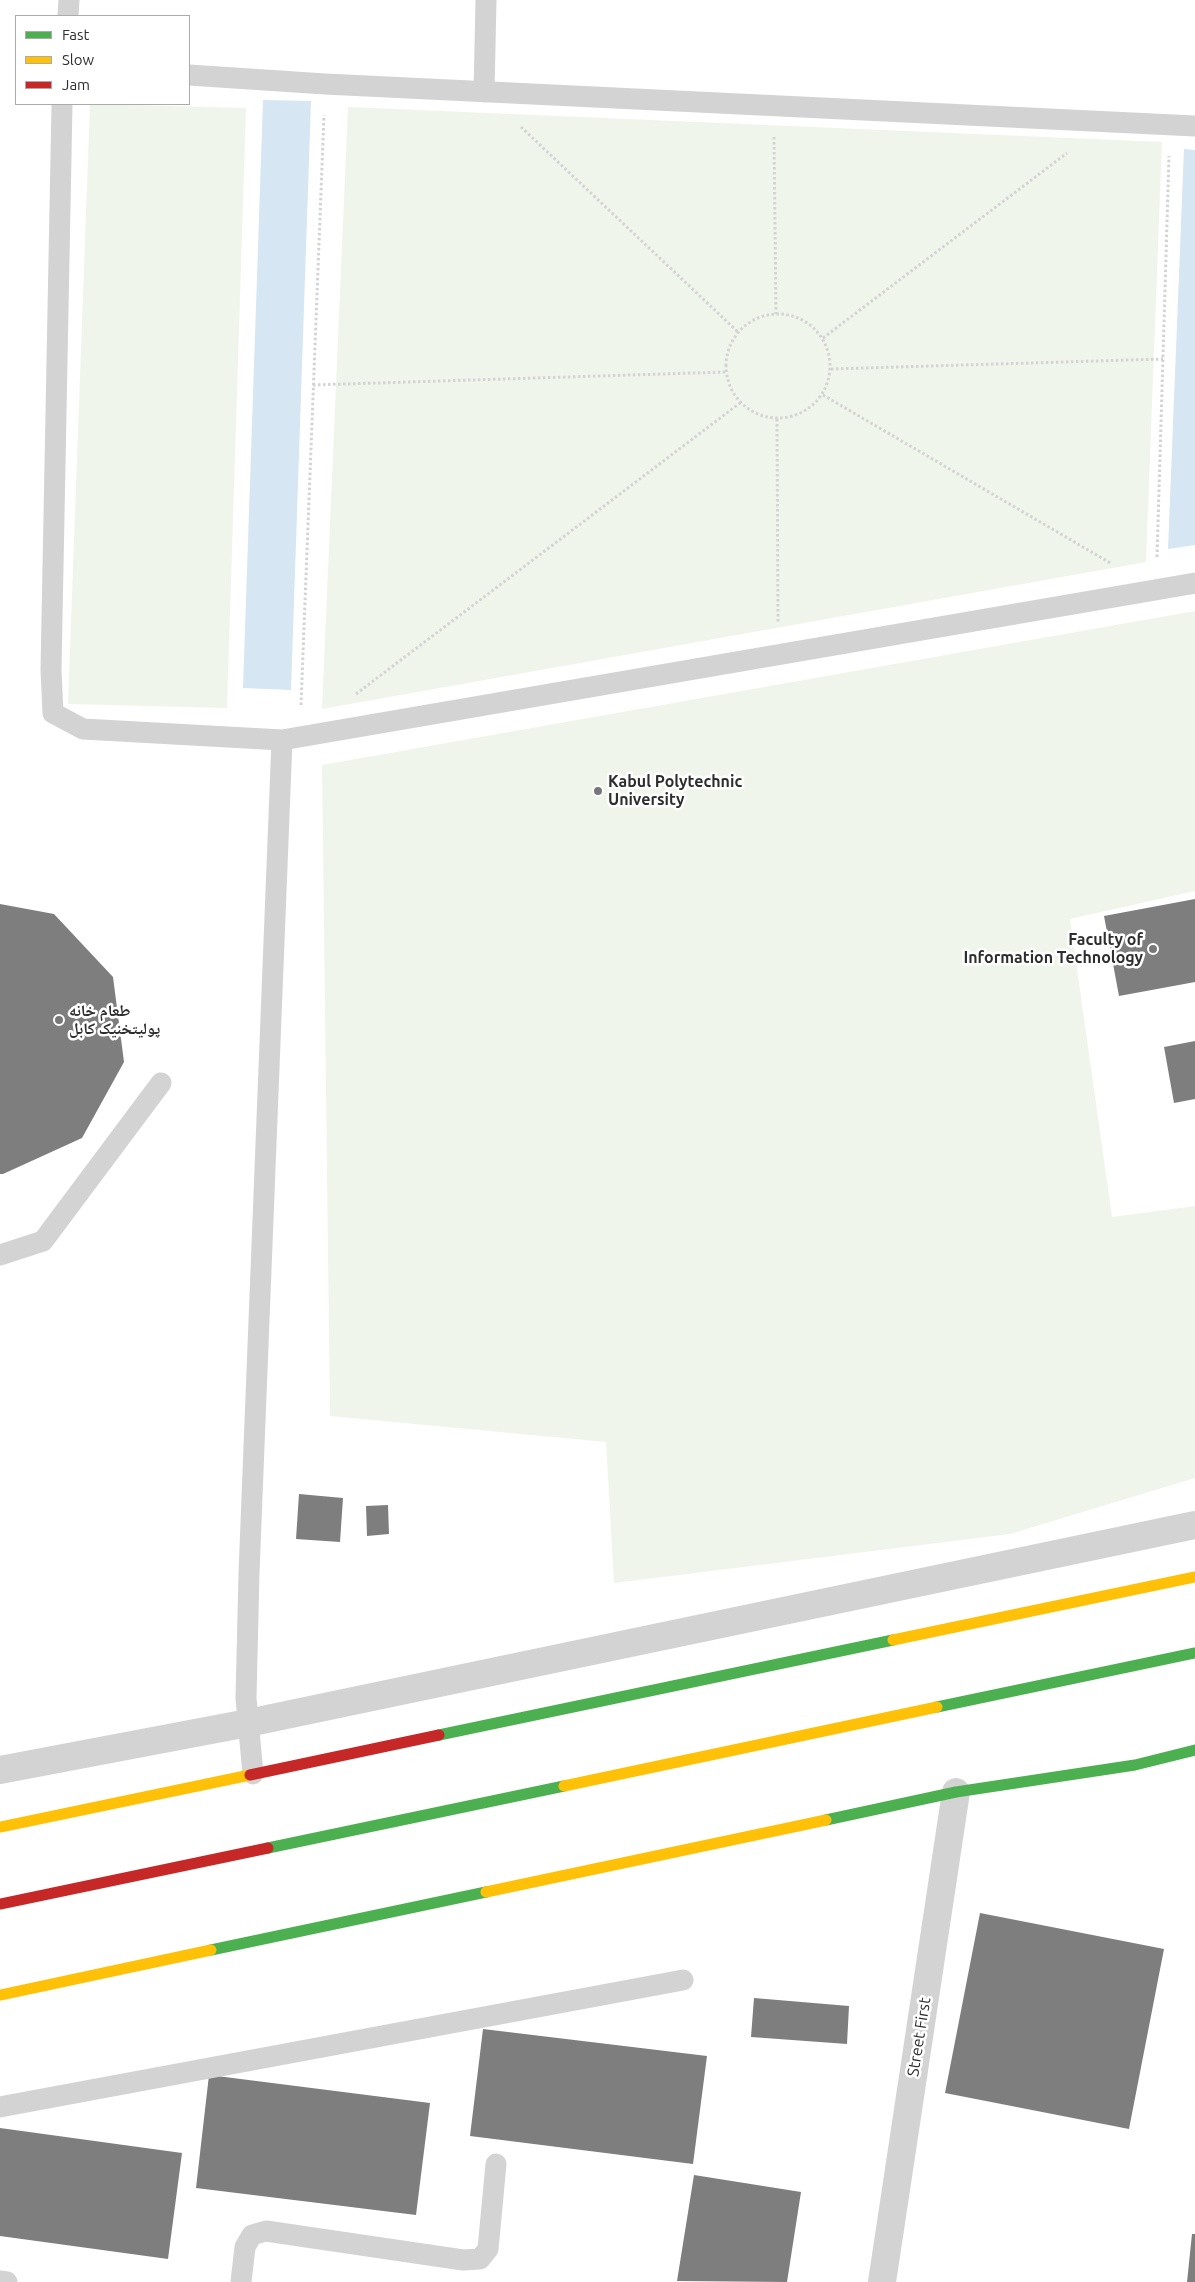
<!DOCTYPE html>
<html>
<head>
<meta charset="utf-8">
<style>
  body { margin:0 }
  #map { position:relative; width:1195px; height:2282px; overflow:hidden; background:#fff; font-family:Ubuntu,sans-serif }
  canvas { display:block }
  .legend { position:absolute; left:15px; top:15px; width:175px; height:90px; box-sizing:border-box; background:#fff; border:1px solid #ababab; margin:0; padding:6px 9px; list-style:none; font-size:15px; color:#2e2e2e }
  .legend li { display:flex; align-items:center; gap:10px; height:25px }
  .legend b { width:25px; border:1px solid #ababab }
</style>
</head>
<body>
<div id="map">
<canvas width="1195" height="2282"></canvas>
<ul class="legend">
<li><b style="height:6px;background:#4caf50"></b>Fast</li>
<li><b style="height:6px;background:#ffc107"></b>Slow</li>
<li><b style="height:6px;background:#c62828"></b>Jam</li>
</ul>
</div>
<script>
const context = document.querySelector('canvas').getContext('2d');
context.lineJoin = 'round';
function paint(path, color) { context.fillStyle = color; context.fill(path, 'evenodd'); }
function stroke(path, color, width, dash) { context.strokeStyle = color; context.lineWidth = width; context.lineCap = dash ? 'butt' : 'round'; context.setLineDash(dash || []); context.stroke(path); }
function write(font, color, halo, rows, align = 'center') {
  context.font = font + ' Ubuntu,"Noto Naskh Arabic",sans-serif'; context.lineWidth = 5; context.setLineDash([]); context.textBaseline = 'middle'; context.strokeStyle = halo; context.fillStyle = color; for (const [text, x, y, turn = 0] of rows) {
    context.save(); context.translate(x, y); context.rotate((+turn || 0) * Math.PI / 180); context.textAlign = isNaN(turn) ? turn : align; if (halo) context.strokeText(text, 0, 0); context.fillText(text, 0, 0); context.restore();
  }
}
const green = new Path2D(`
  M90,104L246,108L227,708L68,704Z
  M348,107L1162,142L1146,562L322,709Z
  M1195,611V891L1070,919L1112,1217L1195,1206V1478L1010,1534L614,1583L606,1442L330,1416L322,765Z`);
const water = new Path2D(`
  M263,100L311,101L291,690L243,688Z
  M1184,149L1195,150V545L1168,549Z`);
const building = new Path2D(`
  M1195,899V982L1119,996L1104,916Z
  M0,904L54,914L113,977L124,1062L82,1138L3,1174H0Z
  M1195,1041V1099L1174,1103L1164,1047Z
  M299,1494L343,1498L340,1542L296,1539Z
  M388,1505L389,1534L367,1536L366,1506Z
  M980,1913L1164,1949L1129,2129L945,2093Z
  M754,1998L849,2006L847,2044L751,2037Z
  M483,2029L707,2056L693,2164L470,2136Z
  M209,2075L430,2103L416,2215L196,2188Z
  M0,2128L182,2153L168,2259L0,2236Z
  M694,2175L801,2192L787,2282L677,2281Z
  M1192,2234H1195V2282H1187Z`);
const path = new Path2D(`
  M521,127L738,332
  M774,137L776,314
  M726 366a52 52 0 1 1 104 0a52 52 0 1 1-104 0Z
  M823,338L1067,153
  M831,369L1163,359
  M313,385L726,372
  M823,395L1112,564
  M777,419L778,623
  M1157,557L1169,156
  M356,694L740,403
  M301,705L324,115`);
const lane = new Path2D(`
  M68,16L69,0
  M189,75L325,84L1195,126
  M484,92L486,0
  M62,104L51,670L53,713L83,729L282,740
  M0,1255L43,1241L161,1083
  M253,1774L246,1698L249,1573L282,740L1195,583
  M0,2107L683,1980
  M0,2281L7,2282
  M241,2282L245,2247L252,2235L266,2231L463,2260L480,2259L488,2249L496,2164`);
const street = new Path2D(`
  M0,1770L248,1723L1195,1525
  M882,2282L956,1792`);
const fast = new Path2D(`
  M937,1707L1195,1653
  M439,1735L893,1640
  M826,1820L956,1792L1135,1765L1195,1750
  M268,1848L564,1786
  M211,1950L486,1892`);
const slow = new Path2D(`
  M893,1640L1195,1577
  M564,1786L937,1707
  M0,1827L250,1775
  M486,1892L826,1820
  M0,1995L211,1950`);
const jam = new Path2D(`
  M250,1775L439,1735
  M0,1904L268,1848`);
const markers = [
  [598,791,5,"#777"],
  [1153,949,5,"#777"],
  [59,1020,5,"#777"]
];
const poiNames = [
  ["Kabul Polytechnic",608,782],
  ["University",608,800],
  ["Faculty of",1143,940,"right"],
  ["Information Technology",1143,958,"right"],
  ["طعام خانه",69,1011],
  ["پولیتخنیک کابل",69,1029]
];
const streetNames = [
  ["Street First",919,2037,-81]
];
paint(green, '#f0f5eb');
paint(water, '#d6e6f2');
paint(building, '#7e7e7e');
stroke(path, '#d3d3d3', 3, [2.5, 2.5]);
stroke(lane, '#d3d3d3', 21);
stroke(street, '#d3d3d3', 28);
stroke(fast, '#4caf50', 11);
stroke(slow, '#ffc107', 11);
stroke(jam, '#c62828', 11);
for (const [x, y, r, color] of markers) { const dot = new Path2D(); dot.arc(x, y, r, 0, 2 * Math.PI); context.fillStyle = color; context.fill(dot); stroke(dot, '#fff', 2); }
write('bold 16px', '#2e2e2e', '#fff', poiNames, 'left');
write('16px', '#2e2e2e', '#fff', streetNames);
</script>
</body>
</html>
